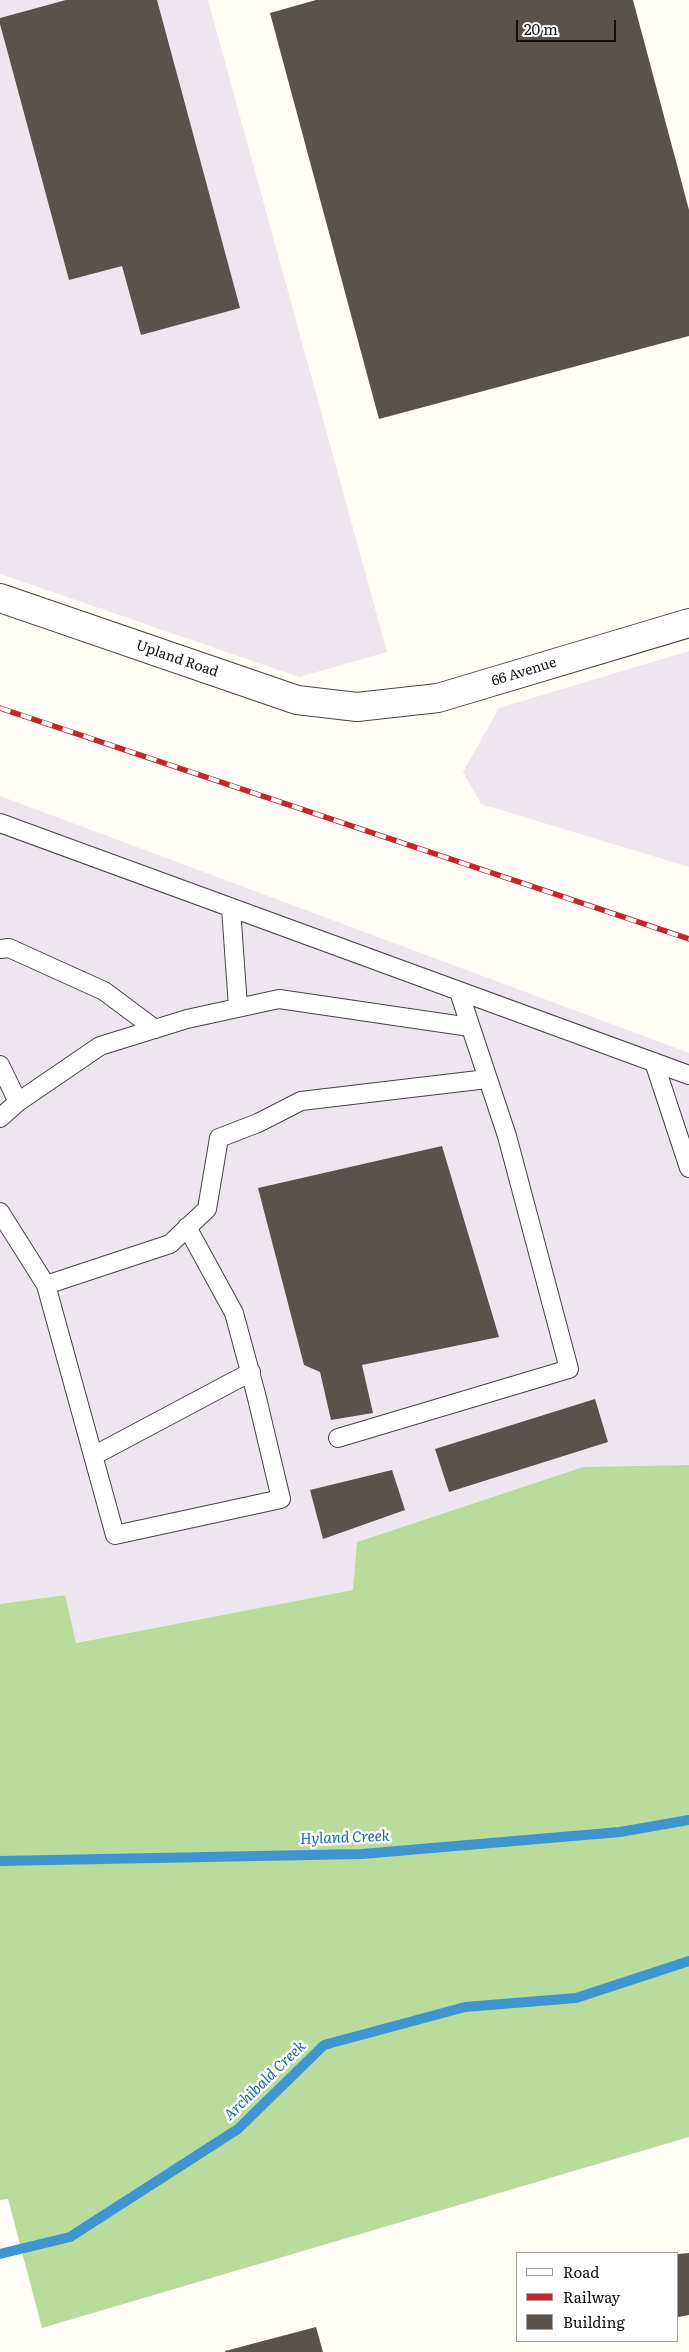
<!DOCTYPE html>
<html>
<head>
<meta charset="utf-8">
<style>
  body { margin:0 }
  #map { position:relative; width:689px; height:2352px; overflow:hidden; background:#fffdf5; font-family:Literata,serif }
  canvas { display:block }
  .legend { position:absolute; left:516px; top:2252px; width:162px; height:90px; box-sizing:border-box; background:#fff; border:1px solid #a0a0a0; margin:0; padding:6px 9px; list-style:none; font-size:15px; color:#111 }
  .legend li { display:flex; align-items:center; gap:10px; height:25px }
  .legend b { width:25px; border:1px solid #a0a0a0 }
  .scale { position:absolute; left:516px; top:20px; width:100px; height:22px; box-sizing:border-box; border:2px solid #111; border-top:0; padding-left:6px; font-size:15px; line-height:18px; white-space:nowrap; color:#111; -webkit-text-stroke:4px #fff; paint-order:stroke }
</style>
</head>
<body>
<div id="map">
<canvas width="689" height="2352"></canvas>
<ul class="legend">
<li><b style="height:6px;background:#fff"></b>Road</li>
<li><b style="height:6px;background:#c4262e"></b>Railway</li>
<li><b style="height:14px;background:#5a524d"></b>Building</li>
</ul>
<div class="scale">20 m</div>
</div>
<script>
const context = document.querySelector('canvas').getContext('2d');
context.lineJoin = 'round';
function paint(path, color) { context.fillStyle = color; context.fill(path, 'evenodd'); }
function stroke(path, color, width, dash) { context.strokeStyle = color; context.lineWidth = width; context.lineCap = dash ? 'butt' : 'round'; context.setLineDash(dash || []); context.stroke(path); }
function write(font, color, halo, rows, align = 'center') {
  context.font = font + ' Literata,serif'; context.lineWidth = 5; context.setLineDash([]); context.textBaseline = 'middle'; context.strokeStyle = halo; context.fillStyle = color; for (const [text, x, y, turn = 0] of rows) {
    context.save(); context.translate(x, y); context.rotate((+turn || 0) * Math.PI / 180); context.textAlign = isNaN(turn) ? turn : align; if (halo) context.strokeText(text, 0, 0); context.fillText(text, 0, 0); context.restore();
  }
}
const industrial = new Path2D(`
  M0,0H208L387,652L299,677L0,574Z
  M689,651V867L481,804L463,772L499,708Z
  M0,796L689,1053V1465L583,1467L357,1542L354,1590L75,1643L65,1595L0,1604Z`);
const forest = new Path2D(`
  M689,1465V2137L42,2328L8,2199L0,2200V1604L65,1595L76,1643L353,1590L357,1542L583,1467Z`);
const stream = new Path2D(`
  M0,1861L362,1854L620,1832L689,1820
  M0,2254L70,2237L238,2129L324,2045L465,2007L576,1998L689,1961`);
const building = new Path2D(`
  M66,0H157L240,308L141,335L122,266L69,280L0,24V18Z
  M316,0H633L689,210V336L379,419L270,13Z
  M442,1146L499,1337L362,1365L373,1413L331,1420L320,1372L304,1365L258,1188Z
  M595,1399L608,1442L449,1492L435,1449Z
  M392,1470L405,1510L323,1539L310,1490Z
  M689,2253V2315L678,2317V2254Z
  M316,2327L323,2352H225V2351Z`);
const lane = new Path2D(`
  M0,823L689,1075
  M231,908L238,1007
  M0,949L9,948L104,991L155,1029
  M654,1062L689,1168
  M0,1065L18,1102
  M0,1118L18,1102L100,1046L187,1019L279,999L470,1027
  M0,1212L46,1285L170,1244L207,1209L219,1138L258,1123L301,1101L487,1079
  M46,1285L115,1535L281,1499L256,1394L234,1313L187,1227
  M338,1438L569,1369L507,1136L459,992
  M93,1456L251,1372`);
const street = new Path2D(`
  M0,598L297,700L357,707L438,698L689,623`);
const rail = new Path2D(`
  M0,708L689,939`);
const streetNames = [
  ["Upland Road",177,659,19],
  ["66 Avenue",524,672,-17]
];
const waterNames = [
  ["Hyland Creek",345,1838,-2],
  ["Archibald Creek",265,2081,-44]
];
paint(industrial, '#eee6ef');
paint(forest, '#b9dc9c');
stroke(stream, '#3f96cf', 10);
paint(building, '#5a524d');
stroke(lane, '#444', 20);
stroke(street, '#444', 30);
stroke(lane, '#fff', 18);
stroke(street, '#fff', 28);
stroke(rail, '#c4262e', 5.5);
stroke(rail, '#fff', 4, [11]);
write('14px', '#111', '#fff', streetNames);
write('italic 15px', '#1768a6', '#fff', waterNames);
</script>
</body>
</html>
